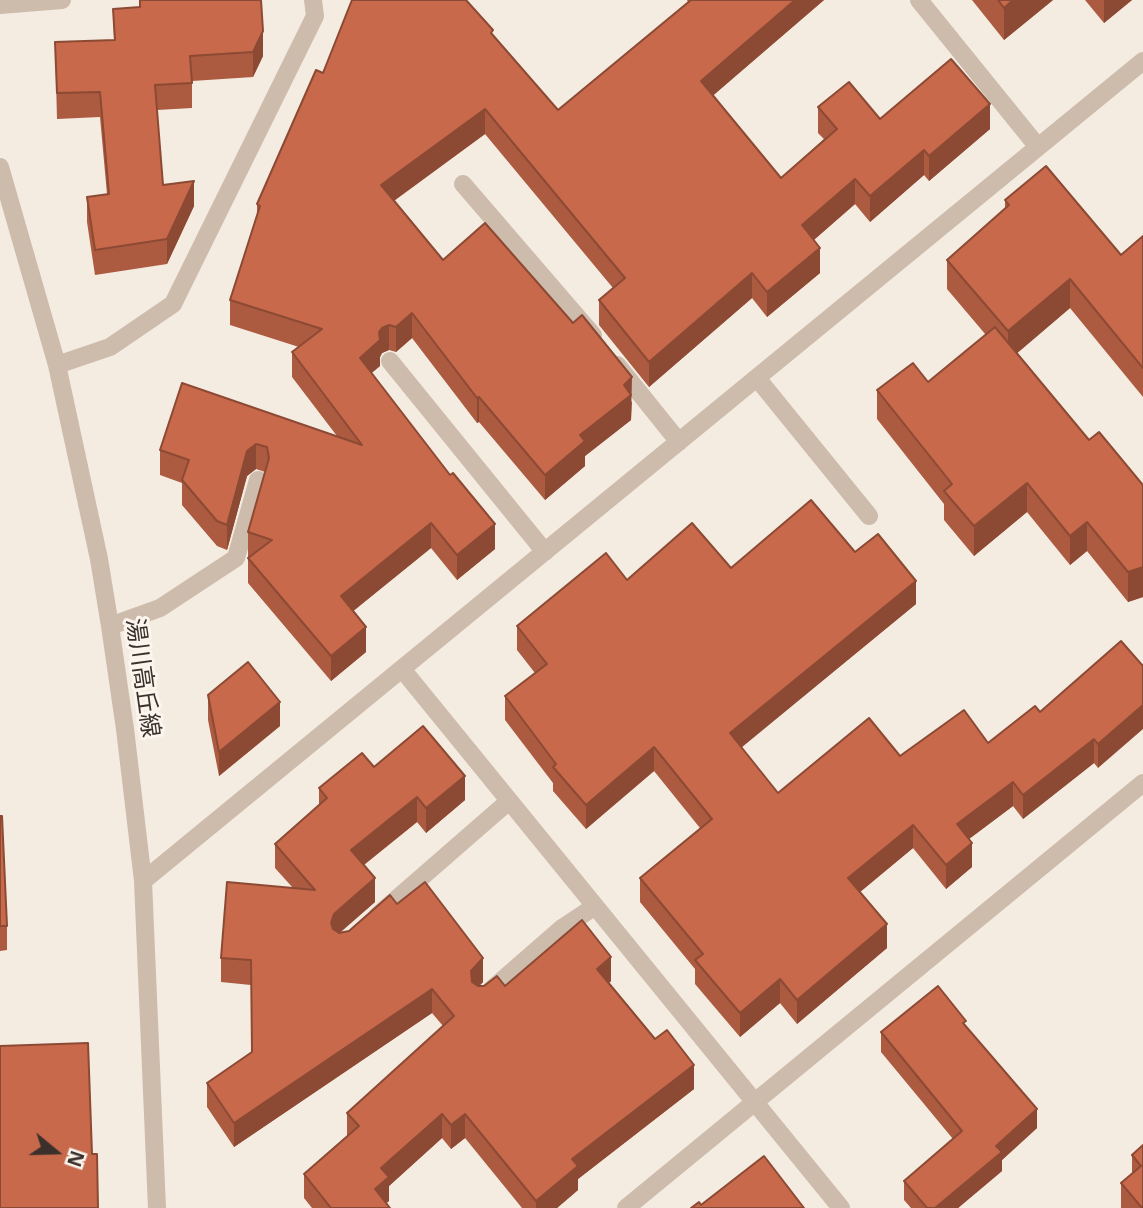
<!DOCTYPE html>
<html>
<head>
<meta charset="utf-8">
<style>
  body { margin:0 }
  #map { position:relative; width:1143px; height:1208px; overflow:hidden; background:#f4ebe1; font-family:"Open Sans",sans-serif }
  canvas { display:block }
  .north { position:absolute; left:21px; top:1117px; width:70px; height:70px; -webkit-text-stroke:5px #fbf5ee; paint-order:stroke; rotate:109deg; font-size:19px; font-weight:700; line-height:28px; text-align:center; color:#3b302b }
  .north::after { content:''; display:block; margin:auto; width:24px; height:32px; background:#3b302b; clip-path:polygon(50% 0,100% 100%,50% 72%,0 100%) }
</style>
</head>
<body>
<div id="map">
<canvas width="1143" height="1208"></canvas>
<div class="north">N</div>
</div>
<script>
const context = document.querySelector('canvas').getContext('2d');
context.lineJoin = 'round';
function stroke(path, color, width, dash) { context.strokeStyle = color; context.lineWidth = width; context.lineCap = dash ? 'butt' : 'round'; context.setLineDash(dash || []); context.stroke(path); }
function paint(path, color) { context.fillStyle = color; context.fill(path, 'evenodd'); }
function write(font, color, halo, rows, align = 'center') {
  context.font = font + ' "Open Sans","Noto Sans JP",sans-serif'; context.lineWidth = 6; context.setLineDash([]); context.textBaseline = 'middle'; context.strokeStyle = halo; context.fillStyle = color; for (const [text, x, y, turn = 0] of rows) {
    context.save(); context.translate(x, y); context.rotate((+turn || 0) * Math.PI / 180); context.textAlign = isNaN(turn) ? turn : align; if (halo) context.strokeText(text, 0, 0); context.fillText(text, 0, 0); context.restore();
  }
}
const minor = new Path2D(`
  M919,0L1038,147
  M0,5L62,0
  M0,167L57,365L99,559L110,626L125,729L143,881L157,1208
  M463,184L593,335
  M390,361L545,552
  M57,365L110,347L173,304L315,16L313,0
  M617,365L679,442
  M757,378L869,516
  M110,626L160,608L236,558L258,480
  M402,669L841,1208
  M143,881L1143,61
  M377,916L509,801
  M484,996L562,928L594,907
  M626,1208L1143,783`);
const wall = new Path2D(`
  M139,0H261L263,56L253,77L192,81V108L157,110L163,185L194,206L167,264L95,275L87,222V197L107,194L100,117L57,119L55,42L114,41L113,9L139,7Z
  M687,0H824L713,95L781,178L824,139L818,133V107L880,119L990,129L929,181L924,175L870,222L855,204L814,240L820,273L767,317L752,298L649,387L599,325V300L613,288L485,134L394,201L443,260L632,402L631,420L585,456V466L545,500L479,422L477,423L412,338L396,352L389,350L382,353L380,357V366L371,373L495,549L457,580L431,548L353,611L366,652L331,681L248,583V532L265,472L256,469L247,476L227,550L217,546L182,505V483L160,475V450L337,436L292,377V352L299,347L230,325V300L257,215V204L323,73L493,36L558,110L688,2Z
  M972,0H1053L1004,40Z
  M1085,0H1132L1104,23Z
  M1005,200L1121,255L1143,236V397L1070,308L1017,353L1089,440L1143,485V597L1128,602L1087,551L1070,565L1027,512L974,556L944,520V504L877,419V390L928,382L986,335L947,289V260L1005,209Z
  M855,552L916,604L741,747L778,793L900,756L988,743L1040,712L1121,641L1098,768L1094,763L1023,819L1013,806L969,839L972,867L946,889L913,848L860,892L887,948L797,1024L780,1003L740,1037L695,984V969L640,902V878L700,828L654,771L586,829L553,791V783L505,720V696L535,673L517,650V626L627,580Z
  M208,695L280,726L219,776L208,720Z
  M374,767L465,800L426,833L417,822L364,865L375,902L340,932L349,931L397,904L483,982L479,986H505L611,981L609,983L694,1089L578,1179V1190L557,1208H522L465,1138L451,1149L442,1138L389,1186V1201L386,1203L390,1208H312L304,1198V1174L347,1136V1113L443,1026L432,1013L234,1147L207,1107V1083L252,1052L251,985L221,982V958L293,888L275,868V844L319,805V788Z
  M0,816L7,926V950L0,951Z
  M966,1027L1037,1128L1002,1160V1171L958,1208H911L904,1200V1181L953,1139L881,1052V1032Z
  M1143,1145V1208H1121V1183L1132,1174V1155Z`);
const shadedWall = new Path2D(`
  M795,0H824L701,106V81Z
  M1013,0H1053L1004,40V8Z
  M1104,0H1132L1104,23Z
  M263,31V56L253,77V52Z
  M990,104V129L929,181V156Z
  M485,109V134L381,210V185Z
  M924,150V175L870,222V196Z
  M855,179V204L802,250V225Z
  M194,181V206L167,264V239Z
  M820,248V273L767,317V292Z
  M752,273V298L649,387V362Z
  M1070,279V308L1008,361V331Z
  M412,313V338L396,352V327Z
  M389,325V350L382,353L380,357V366L360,383V358L382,328Z
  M632,377L631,420L585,456V466L545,500V475L624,385Z
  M479,397V422L477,423V398Z
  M256,444V469L247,476L227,550V525L247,451Z
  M1027,483V512L974,556V526Z
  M1087,522V551L1070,565V536Z
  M431,523V548L341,621V596Z
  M495,524V549L457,580V555Z
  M1143,567V597L1128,602V572Z
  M916,581V604L730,757V733Z
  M366,627V652L331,681V656Z
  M280,702V726L219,776V752Z
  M1143,705V729L1098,768V744Z
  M1094,739V763L1023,819V795Z
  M654,747V771L586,829V805Z
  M465,776V800L426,833V808Z
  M1013,782V806L957,848V824Z
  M417,797V822L351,875V850Z
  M913,825V848L848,902V878Z
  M972,843V867L946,889V865Z
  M375,878V902L334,938L331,923L334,914Z
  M887,924V948L797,1024V1000Z
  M611,957V981L597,993V969Z
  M483,958V982L471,995V971Z
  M780,979V1003L740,1037V1013Z
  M432,989V1013L234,1147V1123Z
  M694,1065V1089L578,1179V1190L557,1208H536V1201L572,1159Z
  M1037,1109V1128L1002,1160V1171L958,1208H935L996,1146Z
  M442,1114V1138L389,1186V1201L381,1208L375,1189L381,1168Z
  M465,1114V1138L451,1149V1125Z`);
const building = new Path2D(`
  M140,0H261L263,31L253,52L190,56L192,83L155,85L163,185L194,181L167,239L95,250L87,197L109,194L100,92L57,93L55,42L115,40L113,9L140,7Z
  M352,0H466L493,30L491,33L558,110L691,0H795L701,81L781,178L837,129L818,107L849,82L880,119L951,59L990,104L929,156L924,150L870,196L855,179L802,225L820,248L767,292L752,273L649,362L599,300L625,278L485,109L381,185L443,260L485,223L573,323L582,315L632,377L624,385L631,395L580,435L585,441L545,475L479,397L477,398L412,313L396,327L389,325L382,328L379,332L380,340L360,358L450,475L453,473L495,524L457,555L431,523L341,596L366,627L331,656L248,558L272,540L248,532L269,458L267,447L256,444L247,451L227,525L217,521L182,480L189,460L160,450L182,383L362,445L292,352L322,329L230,300L260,206L257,204L316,70L323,73Z
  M998,0H1013L1004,8Z
  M1046,166L1121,255L1143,236V368L1070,279L1008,331L947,260L1009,205L1005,200Z
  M995,327L1089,440L1099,432L1143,485V567L1128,572L1087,522L1070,536L1027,483L974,526L944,491L952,484L877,390L913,363L928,382Z
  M811,500L855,552L878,534L916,581L730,733L778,793L869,718L900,756L964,710L988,743L1035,706L1040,712L1121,641L1143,666V705L1098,744L1094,739L1023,795L1013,782L957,824L972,843L946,865L913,825L848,878L887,924L797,1000L780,979L740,1013L695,960L703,954L640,878L712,819L654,747L586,805L553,767L556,764L505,696L547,664L517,626L606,553L627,580L692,523L731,568Z
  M248,662L280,702L219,752L208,695Z
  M423,726L465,776L426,808L417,797L351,850L375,878L334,914L331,923L333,929L339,933L349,931L390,895L397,904L425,882L483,958L471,971L472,982L478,986H484L497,976L505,986L582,920L611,957L597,969L655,1039L667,1030L694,1065L572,1159L578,1166L536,1201L465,1114L451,1125L442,1114L381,1168L389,1177L375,1189L390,1208H331L304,1174L359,1126L347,1113L454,1016L432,989L234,1123L207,1083L252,1052L251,960L221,958L227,882L315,890L275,844L327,798L319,788L362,753L374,767Z
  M0,816H2L7,926H0Z
  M938,986L966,1021L963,1023L1037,1109L996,1146L1002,1152L935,1208H927L904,1181L962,1131L881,1032Z
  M88,1043L92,1154H97L98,1208H0V1046Z
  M1143,1145V1208H1142L1121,1183L1141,1166L1132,1155Z
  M764,1156L804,1208H691L699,1202L701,1205Z`);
const streetNames = [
  ["湯川高丘線",142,678,82]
];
stroke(minor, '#cdbbac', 18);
paint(wall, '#ac5a40');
paint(shadedWall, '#8c4a34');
paint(building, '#c8694b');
stroke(building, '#8c4a34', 2);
write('24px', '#3b302b', '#fbf5ee', streetNames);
</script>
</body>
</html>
